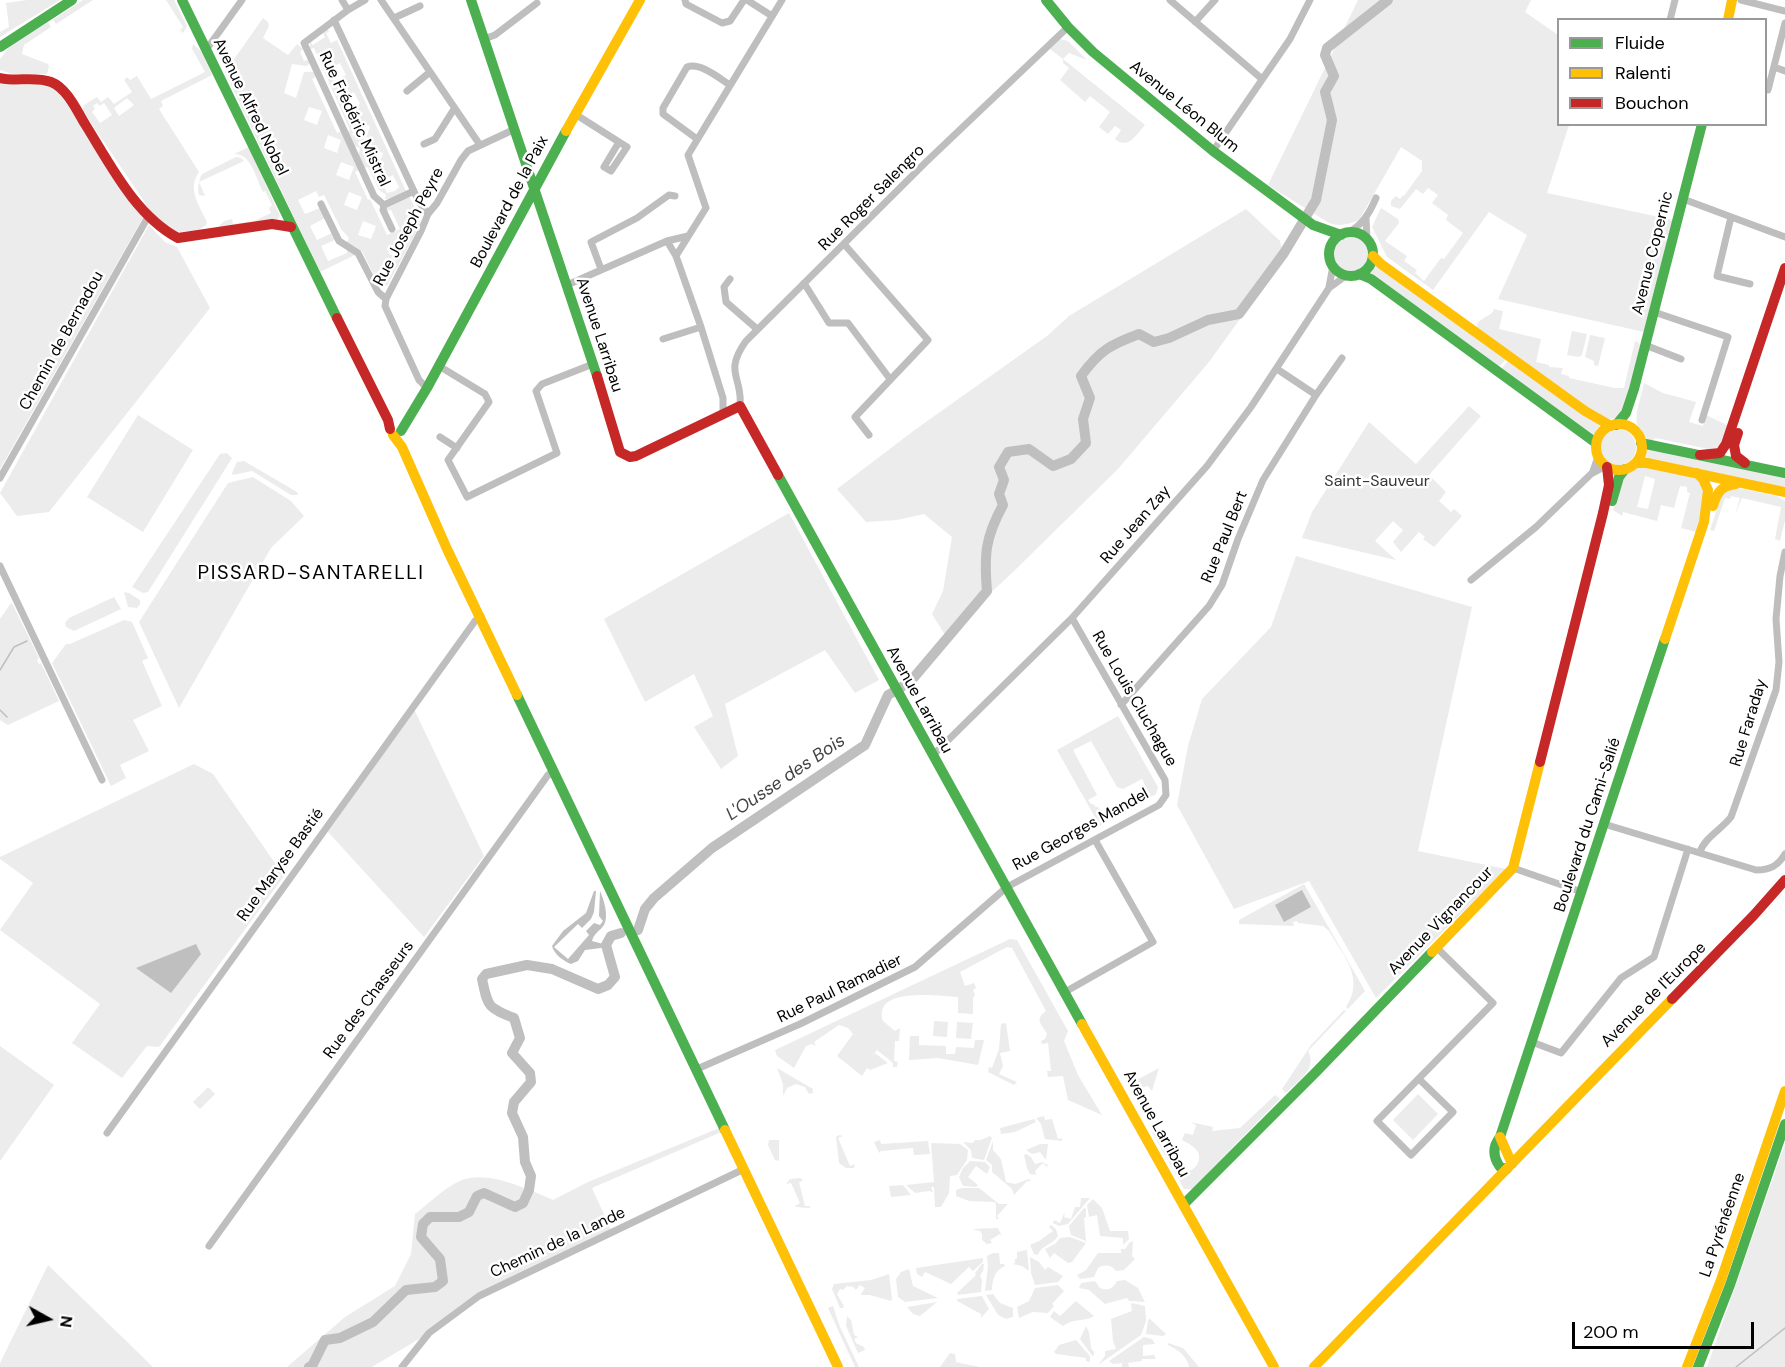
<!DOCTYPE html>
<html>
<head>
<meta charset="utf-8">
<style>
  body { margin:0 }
  #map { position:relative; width:1785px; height:1367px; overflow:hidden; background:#fff; font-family:"DM Sans",sans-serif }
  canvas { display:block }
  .legend { position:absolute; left:1557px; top:18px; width:210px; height:108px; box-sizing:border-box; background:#fff; border:2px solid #999; margin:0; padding:8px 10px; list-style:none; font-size:18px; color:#000 }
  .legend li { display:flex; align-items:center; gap:12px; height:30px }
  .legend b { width:30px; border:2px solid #999 }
  .north { position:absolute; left:18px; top:1289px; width:60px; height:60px; -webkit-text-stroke:4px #fff; paint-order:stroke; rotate:98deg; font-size:16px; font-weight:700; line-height:24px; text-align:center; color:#000 }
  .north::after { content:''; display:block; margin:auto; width:21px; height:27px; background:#000; clip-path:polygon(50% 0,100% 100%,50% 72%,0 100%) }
  .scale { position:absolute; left:1572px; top:1322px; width:182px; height:27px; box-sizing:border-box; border:3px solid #000; border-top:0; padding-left:8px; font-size:18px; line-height:21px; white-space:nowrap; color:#000; -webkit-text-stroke:4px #fff; paint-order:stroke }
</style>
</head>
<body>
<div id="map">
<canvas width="1785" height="1367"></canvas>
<ul class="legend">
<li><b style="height:8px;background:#4caf50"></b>Fluide</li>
<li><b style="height:8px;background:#ffc107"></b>Ralenti</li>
<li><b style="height:8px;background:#c62828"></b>Bouchon</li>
</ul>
<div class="north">N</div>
<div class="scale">200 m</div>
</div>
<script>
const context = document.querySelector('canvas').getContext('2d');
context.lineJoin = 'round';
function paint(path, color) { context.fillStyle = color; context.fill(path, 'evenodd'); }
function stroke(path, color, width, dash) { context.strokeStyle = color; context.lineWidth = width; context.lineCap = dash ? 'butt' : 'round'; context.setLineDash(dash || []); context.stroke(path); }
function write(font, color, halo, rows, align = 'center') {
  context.font = font + ' "DM Sans",sans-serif'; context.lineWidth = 5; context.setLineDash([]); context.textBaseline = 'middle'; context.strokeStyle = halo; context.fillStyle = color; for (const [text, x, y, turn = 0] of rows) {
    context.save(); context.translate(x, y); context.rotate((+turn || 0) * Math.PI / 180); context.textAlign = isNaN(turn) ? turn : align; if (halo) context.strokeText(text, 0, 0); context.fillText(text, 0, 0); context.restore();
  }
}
const green = new Path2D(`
  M27,0H60L0,37V32L9,27L6,3Z
  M83,0H93L56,24L53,20Z
  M166,0H174L187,26L183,33L180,30L183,27Z
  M1358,0H1531L1525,12L1558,35V124L1569,125L1547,193L1673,220L1644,332L1498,299L1527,235L1489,212L1433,290L1387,257L1372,227L1381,208L1398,219L1399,223L1385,241L1407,256L1404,261L1417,270L1415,273L1424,281L1441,258L1444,259L1463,233L1446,220L1448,215L1432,203L1438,195L1428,188L1423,194L1416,189L1400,209L1391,206V201L1396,196L1400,199L1403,195L1404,196L1422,171V161L1401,147L1359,220C1349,224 1340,227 1329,223L1268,185Z
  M263,18L268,22L269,26L263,38L288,55L297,44L303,49L300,52L304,61L308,60L310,64L306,66L292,64L284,93L296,98L304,72H314L316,77L312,79L337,133L341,131L359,170L355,172L368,200L370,199L387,235L400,229L391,210L386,211L387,207L409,196L419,217L420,225L387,286L379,285L362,251L347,242L349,238L341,229L324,195L319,197L316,191L298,200L305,214L320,208L325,218L310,226L317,240L332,233L335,240L321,246L328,261L347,253V249L355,255L320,272L225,72ZM309,107L322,111L317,125L304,120ZM328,135L341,140L337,153L324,148ZM341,162L354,167L349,180L336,175ZM349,192L362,197L357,210L344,205ZM363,221L376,226L371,239L358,235ZM401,237L406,240L395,257L388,253L395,241L398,242Z
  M48,22L51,27L24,45L22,54L48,64L49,66L47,74H12L0,70V59L12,44Z
  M328,29L329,32L326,33L331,43L337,40L406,191L391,199H385L386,195L379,190L368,167L364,168L358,157L360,148L352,145L346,132L350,130L314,48L310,49V42L313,45L325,37L323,33ZM340,63L346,75L342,77L350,94L354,92L360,104L348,110L342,98L346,95L339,79L333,81L328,69ZM357,122L370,126L366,139L352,135ZM370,148L383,153L378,166L365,162ZM393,175L399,187L395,191L387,193L381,181Z
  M1060,39L1068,41L1087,60L1069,53L1063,59L1145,125C1136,135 1128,150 1115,139L1121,130L1115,126L1108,134L1099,127L1110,112L1090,96L1085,102L1060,80L1069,68L1063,63V59L1050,49Z
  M193,44L202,52L212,75L161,101L163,106L159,109L199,172C187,189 199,205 207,222L206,225L199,230L180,232L170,229L152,213L83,111L84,105L97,97L101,102L108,97L114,104L132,92L124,80L127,77L130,80L137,76L151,99L205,72L192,49ZM127,98L134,105L119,116L114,108ZM97,103L100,106L104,103L112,115L100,123L92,112L95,109L93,106Z
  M0,83C20,89 39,80 58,91L144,216L0,469Z
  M249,147L280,216L277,220L220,228L219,226L224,221L232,219L233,224L254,221L271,213L269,208L272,205L265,191L263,192C256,178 251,153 234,154Z
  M236,157L241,158L244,161L199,182L205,196L199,195C197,188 199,180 202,174Z
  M1246,209L1280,241L1282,249L1276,269L1209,362L1118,469L1012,573L945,635L932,614L943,591L952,537L924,514L897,520L866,522L837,489L916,429L1047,336L1069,316Z
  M149,225L165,242L177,247L210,308L49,512L17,516L0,493Z
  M1334 254a18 18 0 1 1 36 0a18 18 0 1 1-36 0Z
  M1374,265L1377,266L1507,358L1498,368L1368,274Z
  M1494,309L1503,311L1499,329L1541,339L1536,362L1549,365V367L1563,368L1561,374L1569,376V378L1615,388H1624L1635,341L1638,342L1640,345L1625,409L1615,418L1605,420L1476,329L1478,322L1492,313Z
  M1572,331L1587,334L1582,355L1579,357L1567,355Z
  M1590,335L1605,338L1598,366L1594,365V361L1585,357Z
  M1509,360L1599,424L1600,427L1594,435L1501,369Z
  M1644,383L1663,393L1696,402L1689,422L1703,426L1706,415L1731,427L1725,441L1713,450L1656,438L1651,441C1626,427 1640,405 1644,383Z
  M1469,406L1481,416L1429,475L1446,492L1439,501L1451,512L1454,509L1462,516L1434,547L1423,539L1425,537L1419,532L1401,552L1393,542L1403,530L1393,521L1375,541L1396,560L1302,538L1312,512L1369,422L1416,464Z
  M138,415L193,450L143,532L87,497Z
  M1600 447a18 18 0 1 1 36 0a18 18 0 1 1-36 0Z
  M1646,448L1785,477V486L1783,487L1645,458L1644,453Z
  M227,453L232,458L148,592L143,593L132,587L220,454Z
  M244,461L297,492L298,495H291L252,471L233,475L232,473L237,462Z
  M1641,466L1697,477L1707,493L1696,532L1681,528L1690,493L1687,492V487L1680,486L1674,508L1661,505L1657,521L1623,512L1622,516L1613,510L1621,477L1631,469ZM1645,476L1655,479L1648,509L1637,507Z
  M253,477L291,501L304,516L271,548L179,708L139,622L228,483Z
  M1738,488L1777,496L1785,501V520L1780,541L1775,539L1781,507L1742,498L1735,515L1740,498L1731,496L1730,499L1725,498L1714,531L1710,530L1721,497L1727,489Z
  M789,513L879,680L855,693L825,650L725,704L738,756L721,769L694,727L713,716L694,674L645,702L604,619Z
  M1296,556L1472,607L1418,851L1506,869L1376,998L1309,881L1234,909L1177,805L1188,746L1202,699L1271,627Z
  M124,592L129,593L140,600V604L137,608L128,607Z
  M114,597L121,609L74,631L66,627L65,623L69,618Z
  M11,603L13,605L39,658L37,660L39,664L41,663L59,701L8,725L0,720V619Z
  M124,620L132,622L148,658L142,661L162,706L133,720L149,751L120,765L126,778L111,786L52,663L66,644H70Z
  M414,709L484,856L424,937L328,832Z
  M1118,716L1158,787L1156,794L1151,797L1142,779L1123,789L1117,787L1091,741L1073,750L1097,795L1088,800L1091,804H1093L1096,807H1098L1107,822L1100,826L1057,750Z
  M194,764L213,774L284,876L159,1047L147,1046L122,1078L72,1043L100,1004L0,930L33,883L0,859V857Z
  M1304,884L1365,991L1308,1051C1318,1069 1298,1081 1286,1093L1282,1089L1311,1045L1344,1010L1345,1011L1348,1009L1346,1007C1365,978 1344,957 1329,931L1323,926L1298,923L1297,921L1293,922L1294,926L1239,924V920Z
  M1010,939L1017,940L1068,1031L1064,1041L1078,1075L1102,1115L1068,1100L1063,1076L1048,1077L1047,1071H1051L1048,1043L1042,1044L1041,1041L1045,1039L1047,1034C1043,1025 1033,1020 1046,1011L1012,948L1007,947L960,972L965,986L974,983L976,988L973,990L975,995L973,998V1014L958,1013V997C940,996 872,986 883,1021L895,1031L900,1028L899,1041H895L894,1061L898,1062L897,1067H893V1063L877,1050L866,1064L875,1053L888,1063L870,1070L867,1068L862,1076L837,1056L853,1034L848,1028L839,1025L814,1042L816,1046L812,1044L806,1046L794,1068L777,1056L775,1050Z
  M934,1021L948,1022L947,1037L933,1036Z
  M957,1022L973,1023L971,1039L956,1038Z
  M1006,1023L1010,1051L1000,1053L1003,1066L999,1074L1017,1082L1014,1085L988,1072L989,1067L992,1068L999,1049L1001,1024Z
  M910,1036H919V1045L946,1046V1054H955L956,1047L974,1048L975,1040H984L978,1065L938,1058L909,1060Z
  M0,1046L54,1085L0,1161Z
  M777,1068L813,1089V1093L809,1094L805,1087L796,1084L787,1088L783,1096V1084Z
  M1159,1068L1152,1091L1148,1086L1137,1089L1133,1082Z
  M208,1087L215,1094L200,1109L193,1102Z
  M1418,1094L1438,1114L1413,1140L1393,1120Z
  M1275,1095L1280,1099L1192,1189H1184L1152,1132L1154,1131L1175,1167L1180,1169L1179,1173C1190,1174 1203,1165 1198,1152C1195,1147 1188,1143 1182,1140L1185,1133L1193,1135L1196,1125L1190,1122L1213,1127L1212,1131L1240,1128Z
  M1044,1116L1045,1120L1052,1119L1058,1139L1062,1138V1141L1045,1139L1041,1124L1036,1118Z
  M1034,1119L1036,1122L1015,1132L1001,1134L1000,1128Z
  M724,1126L726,1130L592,1188L612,1232L479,1296L429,1333L372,1367H287L345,1317L395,1286L411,1254L415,1214C427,1205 447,1186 460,1181C486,1169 528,1189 553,1200L588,1182Z
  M839,1135L843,1136L838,1138L850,1166L855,1164L854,1168H846L839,1163L836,1137Z
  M990,1136L992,1138L984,1160L972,1158L971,1150L963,1142L973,1143L975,1140H981Z
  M769,1140H779V1161L775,1160L768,1145Z
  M880,1140L881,1144L928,1141L930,1154L914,1155L913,1148L881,1151L879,1153L874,1142Z
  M993,1141V1150L1001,1159L1006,1182L1015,1184L1029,1179L1031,1181H1027L1014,1195L1012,1189L992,1172V1165L986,1160Z
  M931,1143L960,1144L968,1150L967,1160L957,1175L950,1176L949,1193L941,1207H935L934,1187H931L933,1192L929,1191L915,1193L906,1185L934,1182Z
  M1040,1144H1048L1046,1160L1040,1152L1032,1154L1026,1150Z
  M1785,1144V1367H1707Z
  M1026,1154L1031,1157L1035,1164L1042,1162L1048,1165L1047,1167L1043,1163L1035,1171L1036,1175L1030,1174L1027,1168L1024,1155Z
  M970,1161L985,1162L990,1167L987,1174L976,1166L968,1177L978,1185L976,1187L963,1186L959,1177L963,1168Z
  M801,1178L803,1181L799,1182L805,1206H811L809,1208L796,1207L795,1206L800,1203L791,1183L786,1184L790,1179Z
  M903,1185L911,1195L891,1197L889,1186Z
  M962,1188H979L999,1204H1008L997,1216L999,1219H996V1204L994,1202L969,1201L956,1196V1190Z
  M1081,1198H1090L1068,1224L1059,1226L1053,1223L1054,1220L1060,1223L1065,1211L1064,1217L1071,1219L1075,1207H1080Z
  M1093,1199L1102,1208L1110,1231H1128L1129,1239L1123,1245V1238L1100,1236L1097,1215L1089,1217L1087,1205Z
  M1084,1208L1086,1209V1217L1084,1218L1086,1241L1071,1235L1069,1226Z
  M1051,1225L1056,1229L1058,1236C1053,1245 1041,1245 1038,1255L1034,1254L1030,1245L1039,1241L1053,1231L1049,1227Z
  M998,1228L1002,1236L1000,1234L990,1240L992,1243L987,1244L982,1240V1234L980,1231L972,1229Z
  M1070,1237L1086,1243L1072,1262L1068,1263L1054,1253L1050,1258L1045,1249L1055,1244L1060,1238Z
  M1133,1241L1132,1256L1135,1259L1124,1270L1116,1271C1111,1265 1105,1264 1098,1268L1094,1277L1080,1279L1077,1275L1086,1270L1098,1253H1121V1249H1125L1129,1243Z
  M1027,1250L1029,1271L1022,1266L1013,1264L1015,1263V1259H1017V1252Z
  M993,1253H999L1000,1264H1004L1005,1266C995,1270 992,1280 992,1290L985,1291L988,1266L987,1256Z
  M1030,1257L1039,1262L1045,1270L1048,1267L1063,1276L1058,1282L1035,1285L1031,1273Z
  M983,1258V1262L973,1271L969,1267L951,1284L925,1272L922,1277L917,1274L916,1268Z
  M982,1264H984L983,1271L980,1276L982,1280L981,1292L958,1295L957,1293L976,1275L975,1273Z
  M48,1265L153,1367H0V1363Z
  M909,1269L913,1286L938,1298L905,1302L898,1297L896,1279L901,1272Z
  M889,1274L892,1299L891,1301L870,1295H862L861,1294L865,1288L860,1285L856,1290L853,1287L847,1286L843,1290L840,1289L837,1294L844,1306L843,1308H840L832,1289L834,1284L871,1280Z
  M1125,1280L1138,1288L1145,1302L1129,1301L1127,1298L1105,1304L1089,1290L1079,1288L1081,1283L1095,1281L1100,1288C1108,1291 1113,1289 1117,1281Z
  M1058,1285L1064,1291L1052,1304L1054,1306L1048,1313L1033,1312L1019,1318L1017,1307L1029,1301L1035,1288Z
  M993,1294L1000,1303L1013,1308V1317L1006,1319L998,1315L986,1295Z
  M982,1296L989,1309L981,1318V1314L957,1301V1299Z
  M1076,1301L1094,1316C1082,1323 1076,1317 1063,1326L1050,1317L1054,1311L1060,1316Z
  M937,1302L920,1316L913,1314L907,1307Z
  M1132,1303L1145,1306L1146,1321L1141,1335L1098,1365L1105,1356V1351L1116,1349L1113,1341L1111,1319L1132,1311L1131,1304Z
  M833,1306L840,1327L859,1367H855L828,1308Z
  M847,1316L851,1320L854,1335L858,1337L854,1339L856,1343L864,1347L865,1350L858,1353L846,1326Z
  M1150,1319L1166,1334L1163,1336L1146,1334L1148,1320Z
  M1086,1326L1089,1332L1091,1348L1094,1352L1093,1357L1080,1339Z
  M1144,1337L1152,1339L1155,1344L1143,1345V1356L1154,1355L1156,1359H1142V1361L1128,1363L1129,1367H1122V1363L1113,1364L1109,1361Z
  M1076,1340L1090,1356V1362L1086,1361V1358L1056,1354L1054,1352L1059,1345Z
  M1168,1343L1183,1348L1199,1367H1189C1188,1357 1177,1349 1168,1345Z
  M950,1353L955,1354L956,1362L980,1367H940Z`);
const water = new Path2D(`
  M1302,890L1311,907L1284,922L1275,905Z
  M594,891H600C604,900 609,916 604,925C600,931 594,933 592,941L603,944L604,946L601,948L585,950L578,961L571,964C563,961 554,954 552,946L563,931L586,913Z
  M196,944L201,954L171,993L136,968Z`);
const pier = new Path2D(`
  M596,891H600L599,916L603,921L600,925L594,923L586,931L589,935L568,959L554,947L578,924L582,928L591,919L594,912Z`);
const stream = new Path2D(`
  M0,670L14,647L27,641
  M0,710L7,717
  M1736,1367L1785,1328`);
const river = new Path2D(`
  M638,930L645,909L654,898L712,848L865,745L888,695L910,682L987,591C984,555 985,538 1003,505L999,494L1004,480L999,467L1008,452L1029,449L1053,466L1071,459L1086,443L1083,419L1090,398L1081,376C1100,350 1110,345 1139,334L1154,342L1169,338L1208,320L1239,314L1284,253L1316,200L1332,120L1325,92L1334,76L1325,55L1327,48L1388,0
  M309,1367L312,1366L325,1340L340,1338L373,1322L406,1290L435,1287L443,1281L440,1259L421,1237L423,1224L430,1217H459L469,1212L477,1196L484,1193L515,1207L523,1203L529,1190L531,1176L525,1162L523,1137L512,1113L514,1102L531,1082L530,1073L512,1053L520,1038L514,1018C487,1007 488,1007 482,979L486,974L527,965L552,969L598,989L608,985L615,977L606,945L611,936L621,933`);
const street = new Path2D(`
  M342,0L348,10L365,0
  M381,0L480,145
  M685,0L686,4L722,23L730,21L744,0
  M747,0L772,16
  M1170,0L1262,79
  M1741,0L1785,11
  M348,10L304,43L374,196L384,205L414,191
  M394,18L420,6
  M334,20L419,202L428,214
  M1670,20L1675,0
  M1195,22L1215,0
  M484,39L495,35L537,3
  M206,50L242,0
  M1774,67L1785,71
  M1768,90L1785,23
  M407,91L430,72
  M575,114L619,142L604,167L611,171L627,147L619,142
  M697,139L663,114V108L687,67C700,62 719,78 730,85
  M424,144L435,139L454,109
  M1213,151L1290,39L1310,0
  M1683,199L1785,237
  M321,204L339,241L358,253L378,292L386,299L385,306L419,380L427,388
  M384,205L383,210L392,229
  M1731,217L1717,276L1750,284
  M1366,218L1367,239
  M1348,233C1363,224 1369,214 1376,198
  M667,241L676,256L701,327L723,398V413
  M844,244L928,340L855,417L869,435
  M676,256L706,208L688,155L782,0
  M601,269L591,242L637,218L669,195L675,196
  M730,279L724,287L726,302L757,329
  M804,283L829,323H848L890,379
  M567,285L667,241L688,236
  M1329,287L1333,266
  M386,299L421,231L428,214L437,203L461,160L468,151L515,129
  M1654,312L1728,337L1702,420
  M663,339L701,327
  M1645,345L1681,359
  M439,366L485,394L489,402L448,460L467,497L557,453L536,391L542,384L593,364
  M1316,395L1342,358
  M740,406C743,377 723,373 746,341L926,162L1068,27
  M440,437L457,448
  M1593,471L1598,457
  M0,478L148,217
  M0,566L102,780
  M1471,580L1536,527L1591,474L1606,466
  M1121,705L1209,606L1222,585L1238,539L1263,480L1316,395L1277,369
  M933,755L1072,618L1207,466L1251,407L1329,288L1347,275
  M1604,824L1756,870C1770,870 1778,866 1785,854
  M1700,852C1704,838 1722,829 1731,817L1776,690L1779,662L1776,619L1780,576L1785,552
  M1513,868L1582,892
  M1065,992L1153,942L1095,840
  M1532,1042L1561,1053L1621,978L1654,957L1688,849
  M697,1069L800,1024L915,967L1007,887L1159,805L1166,795L1165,780L1072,618
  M1419,1079L1453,1112L1411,1155L1377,1121L1493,1003L1437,948
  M107,1133L475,621L481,616
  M209,1246L548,775L554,772
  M402,1367L429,1333L479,1296L744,1169`);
const fast = new Path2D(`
  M182,0L337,318
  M471,0L597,376
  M1046,0L1068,27L1093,52L1213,151L1313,225L1341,235
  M0,47L72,0
  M1329 254a22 22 0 1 1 44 0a22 22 0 1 1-44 0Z
  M1359,274L1371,279L1596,443
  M1616,425L1626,413L1634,389L1702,124
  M401,431L427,388L566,131
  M1641,443L1785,473
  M778,475L1082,1024
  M1612,501L1619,477L1625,469
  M517,695L725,1130
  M1507,1169L1500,1167C1493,1157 1492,1147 1500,1137L1665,639
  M1184,1204L1317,1071L1432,952
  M1698,1367L1730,1285L1785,1124`);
const slow = new Path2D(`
  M1728,20L1732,0
  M566,131L640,0
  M1373,256L1381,264L1585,411L1611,426
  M1596 447a23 23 0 1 1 46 0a23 23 0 1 1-46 0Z
  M393,435L402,447L447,549L517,695
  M1636,463H1647L1785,492
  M1713,506C1717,492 1721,486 1736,484
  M1665,639L1704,522L1708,490L1703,479L1697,473
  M1432,952L1513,868L1540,762
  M1082,1024L1274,1367
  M725,1130L838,1367
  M1500,1137L1512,1164
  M1314,1367L1672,999
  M1687,1367L1721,1280L1785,1091`);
const jam = new Path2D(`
  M0,78C16,82 35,76 51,82C67,88 77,111 85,124C110,164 135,215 178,238L272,224L291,227
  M337,318L388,420L390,429
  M597,376L620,452L630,457L636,456L740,406L778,475
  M1738,433L1734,445L1736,456L1745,463
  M1700,455L1720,453L1726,444L1785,268
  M1540,762L1603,513L1609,485L1607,467
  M1672,999L1754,915L1785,880`);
const streetNames = [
  ["Avenue Alfred Nobel",250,107,64],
  ["Avenue Léon Blum",1184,107,39],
  ["Rue Frédéric Mistral",354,119,65],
  ["Rue Roger Salengro",872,198,-45],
  ["Boulevard de la Paix",510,202,-62],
  ["Rue Joseph Peyre",409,227,-62],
  ["Avenue Copernic",1653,253,-76],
  ["Avenue Larribau",599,335,72],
  ["Chemin de Bernadou",62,341,-61],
  ["Rue Jean Zay",1136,525,-49],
  ["Rue Paul Bert",1225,537,-68],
  ["Rue Louis Cluchague",1134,699,60],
  ["Avenue Larribau",919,700,61],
  ["Rue Faraday",1749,723,-73],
  ["Boulevard du Cami-Salié",1588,825,-72],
  ["Rue Georges Mandel",1081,830,-29],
  ["Rue Maryse Bastié",281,865,-54],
  ["Avenue Vignancour",1441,921,-46],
  ["Rue Paul Ramadier",840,989,-26],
  ["Avenue de l'Europe",1654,995,-45],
  ["Rue des Chasseurs",369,1000,-54],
  ["Avenue Larribau",1156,1124,61],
  ["La Pyrénéenne",1723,1225,-71],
  ["Chemin de la Lande",558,1243,-25]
];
const parkNames = [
  ["Saint-Sauveur",1377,482]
];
const waterNames = [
  ["L'Ousse des Bois",786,778,-34]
];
const quarterNames = [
  ["PISSARD-SANTARELLI",311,574]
];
paint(green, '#ececec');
paint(water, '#bfbfbf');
paint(pier, '#fff');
stroke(stream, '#bfbfbf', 1.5);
stroke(river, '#bfbfbf', 10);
stroke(street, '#bebebe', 7);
stroke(fast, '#4caf50', 10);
stroke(slow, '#ffc107', 10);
stroke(jam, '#c62828', 10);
write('16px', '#000', '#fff', streetNames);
write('16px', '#333', '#fff', parkNames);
write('italic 18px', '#444', '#fff', waterNames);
context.letterSpacing = '1.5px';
write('20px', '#000', '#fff', quarterNames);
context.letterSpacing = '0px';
</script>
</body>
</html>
